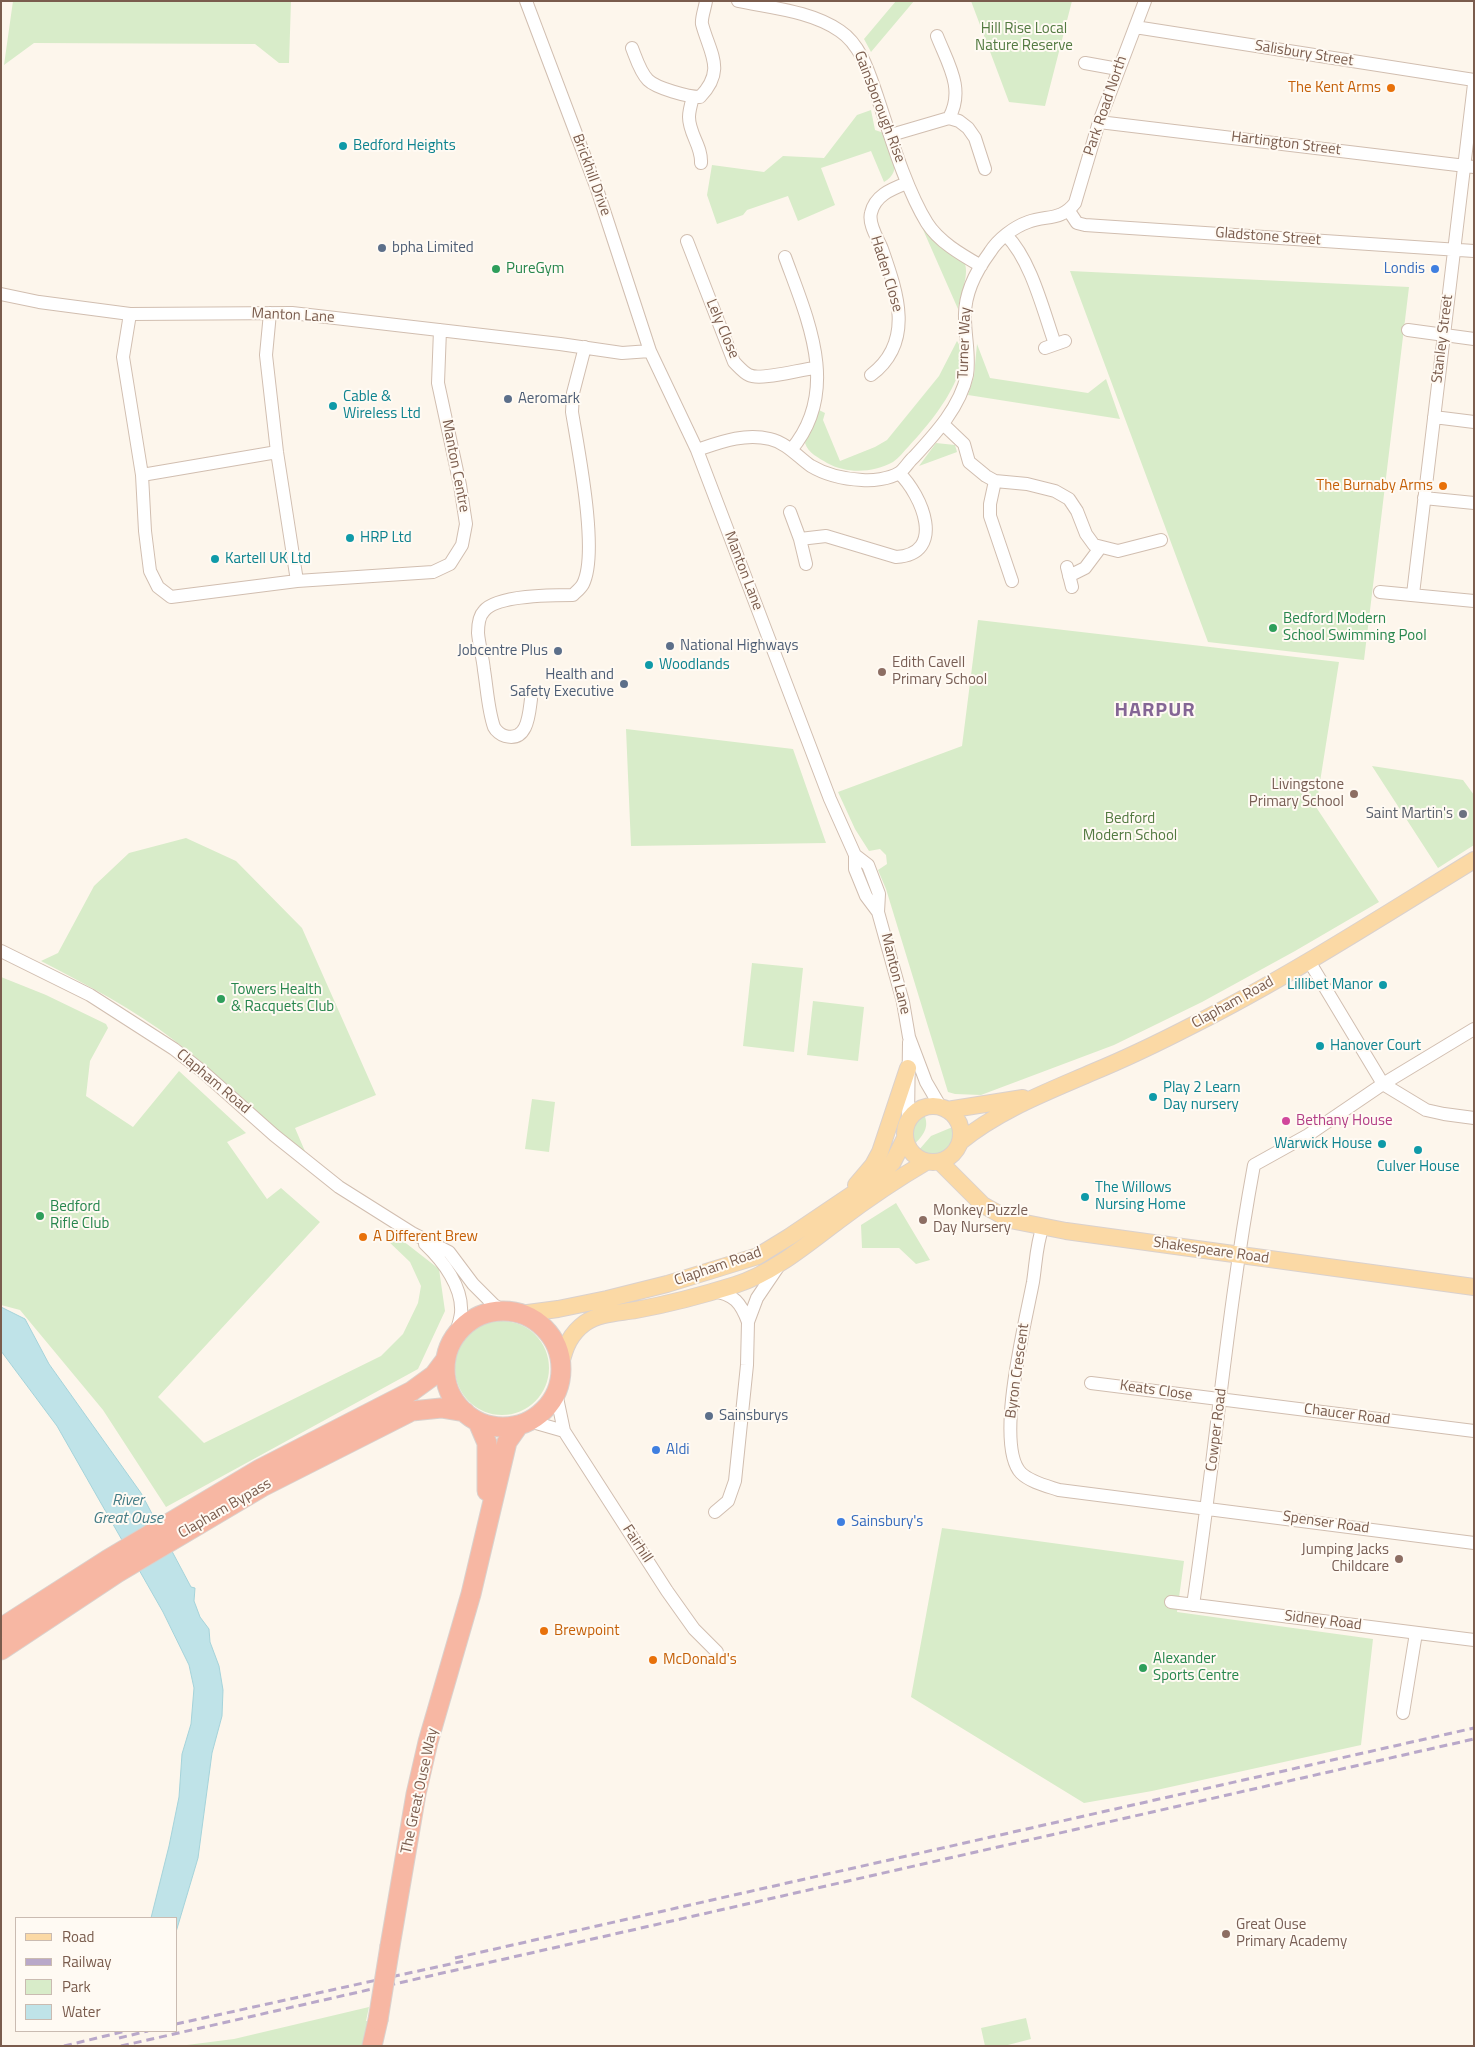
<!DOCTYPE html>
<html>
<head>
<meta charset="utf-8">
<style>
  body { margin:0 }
  #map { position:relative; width:1475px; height:2047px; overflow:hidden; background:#fdf6ec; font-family:"Titillium Web",sans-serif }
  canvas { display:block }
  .frame { position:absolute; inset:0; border:2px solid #7a5c4d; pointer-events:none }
  .legend { position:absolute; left:15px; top:1917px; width:162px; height:115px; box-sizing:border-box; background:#fffaf3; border:1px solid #cabbb1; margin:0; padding:6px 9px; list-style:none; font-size:15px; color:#7a5c4d }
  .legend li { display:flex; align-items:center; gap:10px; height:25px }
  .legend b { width:25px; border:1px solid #cabbb1 }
</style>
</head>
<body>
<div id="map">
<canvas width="1475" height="2047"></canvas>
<div class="frame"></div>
<ul class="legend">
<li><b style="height:6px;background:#fbd9a5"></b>Road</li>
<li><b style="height:6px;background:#b9a8c9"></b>Railway</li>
<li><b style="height:14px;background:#d8ecc9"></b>Park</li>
<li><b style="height:14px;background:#bfe3e8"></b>Water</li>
</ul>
</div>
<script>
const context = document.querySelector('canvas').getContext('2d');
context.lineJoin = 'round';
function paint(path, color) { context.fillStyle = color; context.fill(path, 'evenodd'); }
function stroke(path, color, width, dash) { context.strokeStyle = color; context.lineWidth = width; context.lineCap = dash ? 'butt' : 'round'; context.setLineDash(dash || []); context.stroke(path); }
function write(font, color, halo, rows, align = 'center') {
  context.font = font + ' "Titillium Web",sans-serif'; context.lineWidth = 4; context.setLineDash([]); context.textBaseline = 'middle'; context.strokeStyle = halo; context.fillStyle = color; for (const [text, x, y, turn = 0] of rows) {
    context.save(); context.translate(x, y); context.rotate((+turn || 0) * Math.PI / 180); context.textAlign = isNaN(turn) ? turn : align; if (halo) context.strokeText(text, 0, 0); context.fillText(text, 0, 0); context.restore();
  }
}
const green = new Path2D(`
  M13,1H291L289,63H279L255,44L34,43L4,65Z
  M896,1H914L871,52L864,39Z
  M971,1H1072L1045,106L1009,102Z
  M871,110L875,130L884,133C890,150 905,170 884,182L871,151L821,168L835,205L798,221L788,196L747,210L743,215L717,224L707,195L712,165L764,172L783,156L824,158L857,115Z
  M921,225L965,264C969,276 960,296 958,309Z
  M1070,271L1409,287L1364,660L1208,642Z
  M957,341C976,370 928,426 909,446C904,451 899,458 893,462C873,473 847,474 827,463C819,458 808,453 805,443L817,409L825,413L823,420L840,461L875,447L887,440L939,376Z
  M977,344L990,378L1088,393L1106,379L1120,419L968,395L974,376Z
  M936,443L955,445L957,452L919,466Z
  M978,620L1339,662L1316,807L1379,902L1295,951L1202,1002L1114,1045L981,1095L955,1094L948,1092L886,889L878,870L887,864L886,855L880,849L869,851L855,829L838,792L962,746Z
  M626,729L793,749L826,843L631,846Z
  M1372,766L1463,780L1474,795V845L1438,868Z
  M186,838L236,861L302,928L376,1095L295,1128L307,1156C263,1118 221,1076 175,1041C134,1009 87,985 41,961L58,953L94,886L129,853Z
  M752,963L803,968L794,1052L743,1046Z
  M1,977L46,995L106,1024L108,1028L90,1061L86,1096L133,1127L179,1071L246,1133L227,1142L267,1199L281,1188L320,1222L158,1397L204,1443L381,1356L403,1334L418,1303L421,1286L410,1262L386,1239L388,1233L407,1244L439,1269L445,1311L418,1369L166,1507L103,1410L20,1310L1,1305Z
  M813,1001L864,1007L858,1061L807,1055Z
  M532,1099L555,1102L549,1152L525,1149Z
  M924,1114C930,1128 923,1135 914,1145C908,1132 911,1121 924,1114Z
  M955,1126C957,1149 939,1166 918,1151L931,1136Z
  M896,1203L930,1260L916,1264L899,1248H862L861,1225Z
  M455 1368a47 47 0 1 1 94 0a47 47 0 1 1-94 0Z
  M942,1528L1184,1561L1177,1612L1373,1639L1361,1745L1152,1791L1084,1803L911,1697Z
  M369,2007L366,2021H371L365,2046H179L234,2039Z
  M1026,2018L1031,2039L1004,2046H985L981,2028Z`);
const water = new Path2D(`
  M1,1307L25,1319L49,1364L141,1493L191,1587L195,1588L194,1601L200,1617L209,1629L210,1642L219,1666L223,1690L222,1716L212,1753L198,1858L176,1932V1918H151L169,1846L179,1797L182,1754L191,1724L194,1688L189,1665L163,1612L57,1426L1,1351Z`);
const pier = new Path2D(`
  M106,2031H146L141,2046H100Z`);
const minor = new Path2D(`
  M526,1L597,189L650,351L697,450L830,799L855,855V869L866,896L878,912
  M738,1C771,8 811,11 840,31C861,45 869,73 877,96C890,135 906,189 927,223C939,242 962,255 981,266
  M1135,27L1474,80
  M937,36C948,64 965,89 949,118
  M632,48C636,58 640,72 648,80C656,88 688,97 700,97C726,70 710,54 702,24C701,18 705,8 706,1
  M1085,63L1118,69
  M693,97C691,104 689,111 689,117C689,134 702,146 701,163
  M1099,122L1474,167
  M891,135L949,118L959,121L968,128L975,138L985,169
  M1069,211L1077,223L1085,225L1474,251
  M1006,235C1031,260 1043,310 1055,344
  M687,241L734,362C739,367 744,373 749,375C760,381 801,369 816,368
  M785,257C808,320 841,391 791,450
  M1,294L39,302L130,314L292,313L560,344L622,353L650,351
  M130,314L123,357L142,475L145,531L150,571L158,587L171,597L297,581L277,452L266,355L270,313
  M1408,330L1474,339
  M1045,348L1065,341
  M871,375C915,342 897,292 882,249C878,239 868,224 871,213C875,195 892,189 907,183
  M1434,417L1474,422
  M943,424L964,444L969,462L986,476L995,481L1027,484L1055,491L1069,499L1077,511L1086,534L1094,545L1118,551L1161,540
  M697,450C721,442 744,433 770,439C787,443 798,457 811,466C826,475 844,479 862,480C872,481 889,479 899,473C904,470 909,461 914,457C936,433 960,407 967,375C970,356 965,337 965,318C964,294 976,271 990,252C998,239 1014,227 1028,222C1047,215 1061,221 1075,203L1099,122L1145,1
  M142,475L277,452
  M995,481L990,504V516L1012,581
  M1424,498L1474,503
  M790,512L800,539L806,564
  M800,539L826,536L896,557C947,554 922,495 899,473
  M1067,567L1072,587
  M1069,576L1085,568L1100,548
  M297,581L433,572L450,564L462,545L466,524L460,485L438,383L440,330
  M1380,592L1474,601
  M1413,594L1474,84
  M531,699C529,714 528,742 505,736C501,735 496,731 494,727C488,710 487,688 484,670C483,658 479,645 478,633C478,626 479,616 484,611C497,595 553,595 573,595C576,592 581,588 583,584C599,553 578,449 572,412L573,393L585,347
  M855,855L868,865L879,894L878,912L903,1002L909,1037L926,1082L940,1106
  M1,951L90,995L174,1049L202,1071L274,1135L339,1187L412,1233L449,1252L473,1284L494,1305L504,1311
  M1309,961L1383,1084L1426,1110L1444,1114L1474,1118
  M908,1121L909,1042
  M1043,1226C1036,1245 1036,1263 1033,1282C1026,1320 994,1445 1021,1473C1030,1482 1047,1486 1059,1490L1474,1543
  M425,1244C443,1261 463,1287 461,1313C460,1321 457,1329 455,1336
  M713,1291C734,1294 741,1303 748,1322
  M1091,1383L1474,1431
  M556,1393L564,1431L667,1591L694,1629L717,1652
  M529,1421L564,1431
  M715,1512L728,1501L735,1481L747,1365L748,1322L757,1298L780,1264
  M1171,1602L1474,1640
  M1193,1605C1215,1459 1227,1311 1254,1165L1308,1135L1383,1084L1474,1029
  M1403,1713L1416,1633`);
const major = new Path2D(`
  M905 1134a28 28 0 1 1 56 0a28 28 0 1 1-56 0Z
  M947,1110L1023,1098
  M960,1142C999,1110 1047,1092 1093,1072C1127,1058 1160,1042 1193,1025C1290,976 1381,917 1474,860
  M940,1162L983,1205L1010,1220L1066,1231L1474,1287
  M856,1185L873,1165L880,1152L908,1068
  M520,1314L558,1309L607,1299L667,1284L758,1256L789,1237L878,1177L893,1162L905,1138
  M561,1364C565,1347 570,1334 585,1323C599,1313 619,1313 636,1310C669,1304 703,1295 735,1285C773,1273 806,1245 838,1221C866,1200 895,1180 926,1162`);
const highway = new Path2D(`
  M445 1369a58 58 0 1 1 116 0a58 58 0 1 1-116 0Z
  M478,1422L487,1443V1491
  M1,1628L107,1560L260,1469L412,1391L434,1375L446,1359
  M1,1650L117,1573L262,1487L412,1411L441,1408L465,1412
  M390,1946L416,1794L428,1742L471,1594L507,1442L519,1425
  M372,2046L378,2020`);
const rail = new Path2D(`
  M455,1958L1474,1728
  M176,2024L464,1961
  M119,2038L148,2031
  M64,2046L126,2031
  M121,2046L1474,1739`);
const highwayBridge = new Path2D(`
  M378,2020L390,1946`);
const markers = [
  [1391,88,5,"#e8710a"],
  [343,146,5,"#0f9aa8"],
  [382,248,5,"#5c6f8a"],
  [496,269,5,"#2e9e5b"],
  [1435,269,5,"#3f7fe0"],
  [508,399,5,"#5c6f8a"],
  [333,406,5,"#0f9aa8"],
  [1443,486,5,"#e8710a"],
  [350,538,5,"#0f9aa8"],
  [215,559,5,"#0f9aa8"],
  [1273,628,5,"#2e9e5b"],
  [670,646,5,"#5c6f8a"],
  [558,651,5,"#5c6f8a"],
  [649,665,5,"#0f9aa8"],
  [882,672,5,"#8d6e63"],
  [624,684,5,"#5c6f8a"],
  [1354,794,5,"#8d6e63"],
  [1463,814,5,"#6b7280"],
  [1383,985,5,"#0f9aa8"],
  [221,999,5,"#2e9e5b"],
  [1320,1046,5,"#0f9aa8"],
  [1153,1097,5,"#0f9aa8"],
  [1286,1121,5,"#d1479c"],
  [1382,1144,5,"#0f9aa8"],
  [1418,1150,5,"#0f9aa8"],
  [1085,1197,5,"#0f9aa8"],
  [40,1216,5,"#2e9e5b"],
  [923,1220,5,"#8d6e63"],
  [363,1237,5,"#e8710a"],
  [709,1416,5,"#5c6f8a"],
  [656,1450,5,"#3f7fe0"],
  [841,1522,5,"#3f7fe0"],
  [1399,1559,5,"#8d6e63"],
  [544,1631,5,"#e8710a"],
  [653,1660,5,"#e8710a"],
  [1143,1668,5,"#2e9e5b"],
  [1226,1934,5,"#8d6e63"]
];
const parkNames = [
  ["Hill Rise Local",1024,29],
  ["Nature Reserve",1024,46],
  ["Bedford",1130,819],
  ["Modern School",1130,836]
];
const streetNames = [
  ["Salisbury Street",1304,54,9],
  ["Park Road North",1106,106,-71],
  ["Gainsborough Rise",879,107,69],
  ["Hartington Street",1286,144,7],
  ["Brickhill Drive",591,175,70],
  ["Gladstone Street",1268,237,4],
  ["Haden Close",886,274,73],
  ["Manton Lane",293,316,3],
  ["Lely Close",722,329,67],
  ["Stanley Street",1443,339,-83],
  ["Turner Way",965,343,-88],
  ["Manton Centre",455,466,79],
  ["Manton Lane",743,571,69],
  ["Manton Lane",895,974,76],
  ["Clapham Road",1233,1003,-29],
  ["Clapham Road",213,1082,40],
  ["Shakespeare Road",1211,1251,8],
  ["Clapham Road",718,1267,-19],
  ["Byron Crescent",1018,1371,-82],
  ["Keats Close",1156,1391,8],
  ["Chaucer Road",1347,1415,7],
  ["Cowper Road",1217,1430,-83],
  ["Clapham Bypass",225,1509,-30],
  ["Spenser Road",1326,1523,8],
  ["Fairhill",637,1544,57],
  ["Sidney Road",1323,1621,7],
  ["The Great Ouse Way",420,1791,-78]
];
const foodNames = [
  ["The Kent Arms",1381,88,"right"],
  ["The Burnaby Arms",1433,486,"right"],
  ["A Different Brew",373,1237],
  ["Brewpoint",554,1631],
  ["McDonald's",663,1660]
];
const cultureNames = [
  ["Bedford Heights",353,146],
  ["Cable &",343,397],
  ["Wireless Ltd",343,414],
  ["HRP Ltd",360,538],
  ["Kartell UK Ltd",225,559],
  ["Woodlands",659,665],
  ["Lillibet Manor",1373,985,"right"],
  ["Hanover Court",1330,1046],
  ["Play 2 Learn",1163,1088],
  ["Day nursery",1163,1105],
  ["Warwick House",1372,1144,"right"],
  ["Culver House",1418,1167,"center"],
  ["The Willows",1095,1188],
  ["Nursing Home",1095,1205]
];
const serviceNames = [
  ["bpha Limited",392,248],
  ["Aeromark",518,399],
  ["National Highways",680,646],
  ["Jobcentre Plus",548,651,"right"],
  ["Health and",614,675,"right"],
  ["Safety Executive",614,692,"right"],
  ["Sainsburys",719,1416]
];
const leisureNames = [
  ["PureGym",506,269],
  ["Bedford Modern",1283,619],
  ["School Swimming Pool",1283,636],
  ["Towers Health",231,990],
  ["& Racquets Club",231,1007],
  ["Bedford",50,1207],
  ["Rifle Club",50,1224],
  ["Alexander",1153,1659],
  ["Sports Centre",1153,1676]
];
const shopNames = [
  ["Londis",1425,269,"right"],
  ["Aldi",666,1450],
  ["Sainsbury's",851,1522]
];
const educationNames = [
  ["Edith Cavell",892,663],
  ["Primary School",892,680],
  ["Livingstone",1344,785,"right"],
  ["Primary School",1344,802,"right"],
  ["Monkey Puzzle",933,1211],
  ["Day Nursery",933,1228],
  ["Jumping Jacks",1389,1550,"right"],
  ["Childcare",1389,1567,"right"],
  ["Great Ouse",1236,1925],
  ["Primary Academy",1236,1942]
];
const worshipNames = [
  ["Saint Martin's",1453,814]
];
const hotelNames = [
  ["Bethany House",1296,1121]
];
const waterNames = [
  ["River",128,1501],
  ["Great Ouse",128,1519]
];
const districtNames = [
  ["HARPUR",1155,711]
];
paint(green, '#d8ecc9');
paint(water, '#bfe3e8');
stroke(water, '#a5d3da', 1);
paint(pier, '#fdf6ec');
stroke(minor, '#d1beb0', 14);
stroke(major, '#dad1cd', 18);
stroke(highway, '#dad1cd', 21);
stroke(minor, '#fff', 12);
stroke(major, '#fbd9a5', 16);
stroke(highway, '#f7b7a3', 19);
stroke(rail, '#b9a8c9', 3, [8, 5]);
stroke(highwayBridge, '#dad1cd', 21, []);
stroke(highwayBridge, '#f7b7a3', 19);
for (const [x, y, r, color] of markers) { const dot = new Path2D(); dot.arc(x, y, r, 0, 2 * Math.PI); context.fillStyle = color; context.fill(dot); stroke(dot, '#fffaf3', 2); }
write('15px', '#537a41', '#fffaf3', parkNames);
write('15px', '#7a5c4d', '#fffaf3', streetNames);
write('15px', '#c56008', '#fffaf3', foodNames, 'left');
write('15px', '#0d838f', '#fffaf3', cultureNames, 'left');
write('15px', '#4e5e75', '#fffaf3', serviceNames, 'left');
write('15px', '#27864d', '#fffaf3', leisureNames, 'left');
write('15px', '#366cbe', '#fffaf3', shopNames, 'left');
write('15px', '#785e54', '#fffaf3', educationNames, 'left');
write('15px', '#5b616d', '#fffaf3', worshipNames, 'right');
write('15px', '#b23c85', '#fffaf3', hotelNames, 'left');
write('italic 16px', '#437c86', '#fffaf3', waterNames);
context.letterSpacing = '1px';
write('bold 20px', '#846695', '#fffaf3', districtNames);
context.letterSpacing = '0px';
</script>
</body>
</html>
